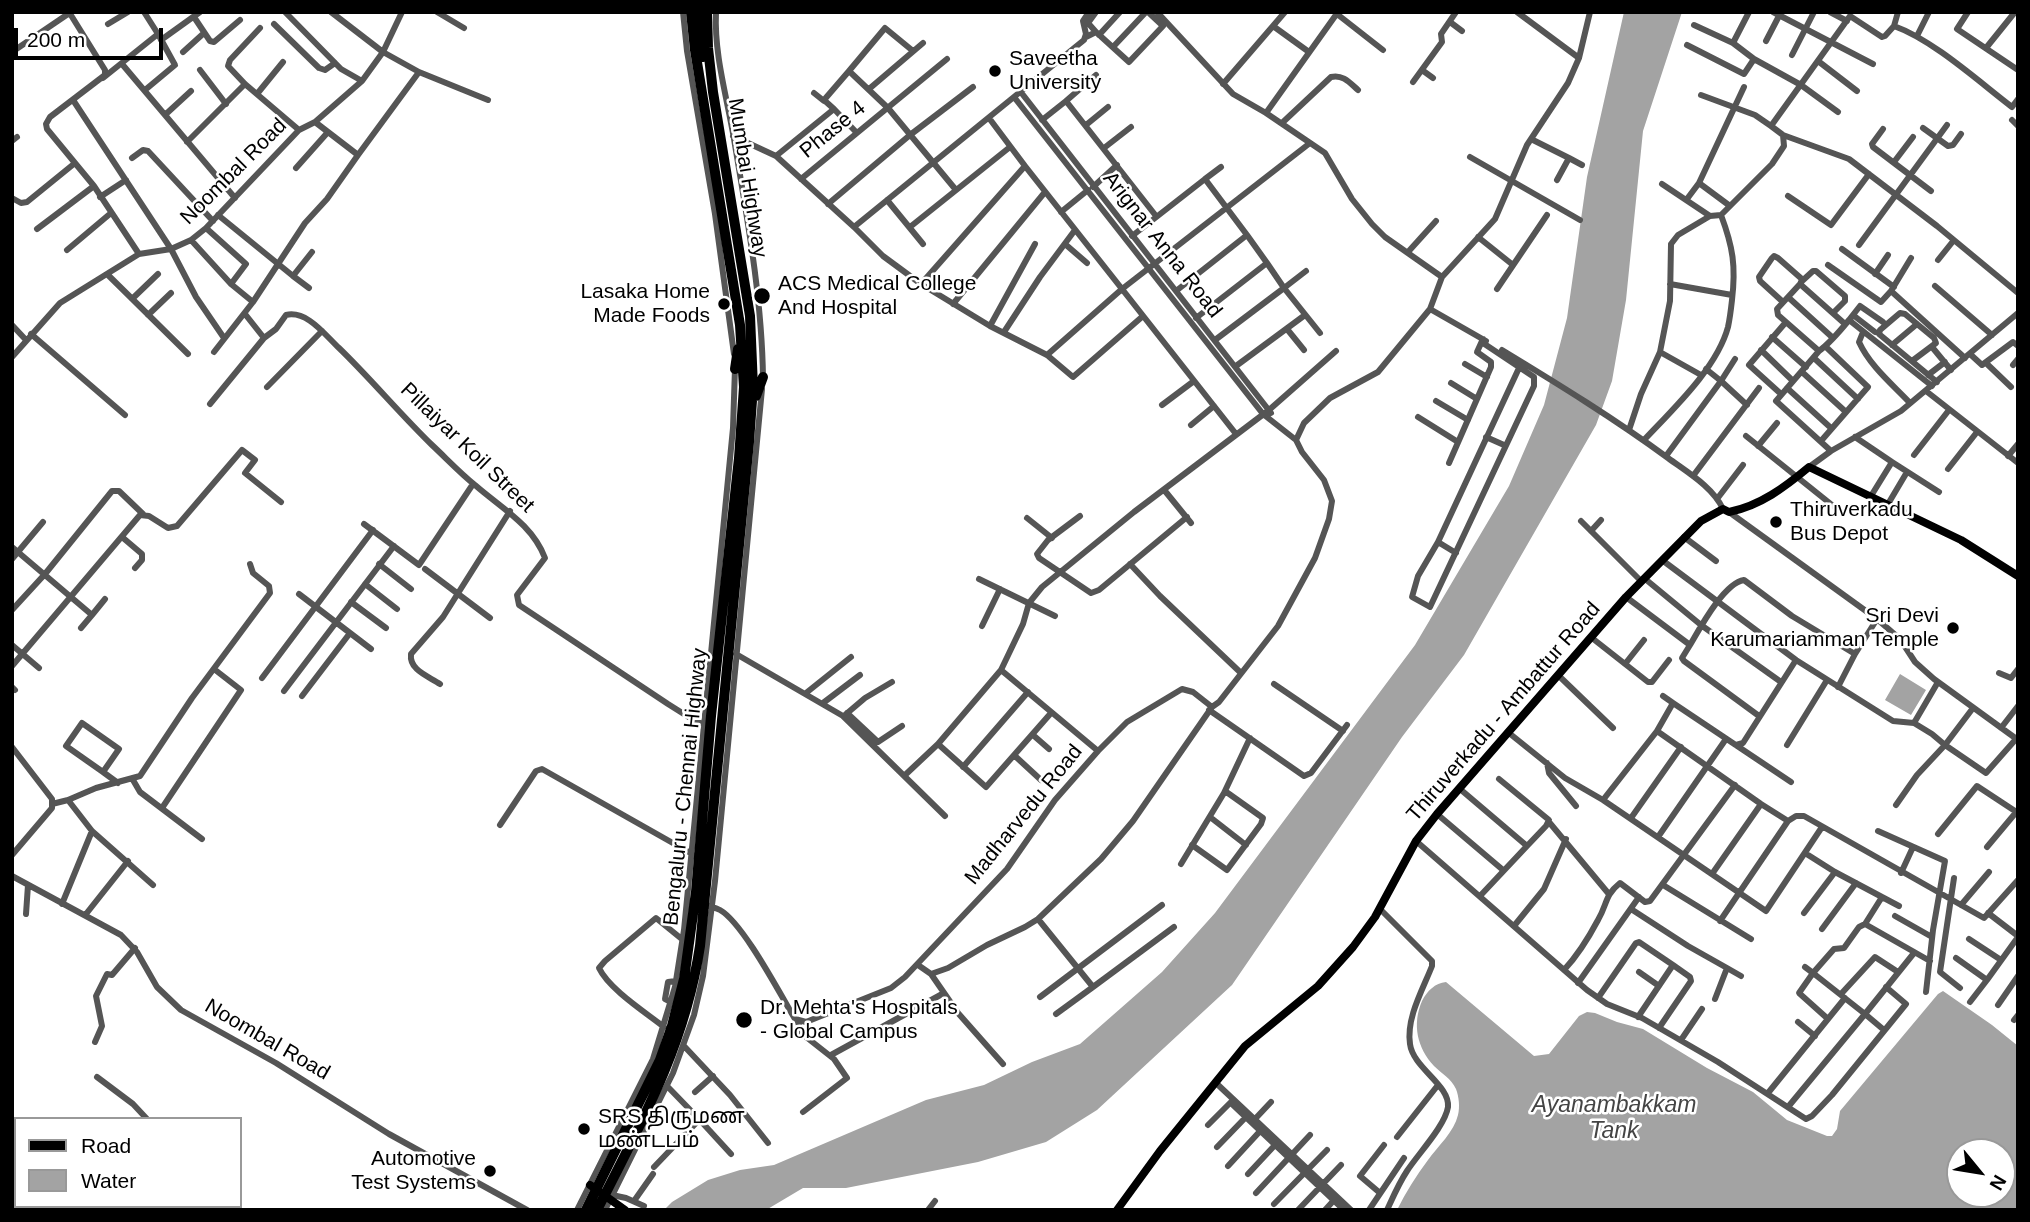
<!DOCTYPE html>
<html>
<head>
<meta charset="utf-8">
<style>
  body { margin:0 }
  #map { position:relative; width:2030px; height:1222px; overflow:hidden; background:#fff; font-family:Arial,sans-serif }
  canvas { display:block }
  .frame { position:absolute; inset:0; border:14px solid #000; pointer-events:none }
  .legend { position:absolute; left:14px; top:1117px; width:228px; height:91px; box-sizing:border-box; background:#fff; border:2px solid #999; margin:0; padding:9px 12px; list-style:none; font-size:21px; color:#000 }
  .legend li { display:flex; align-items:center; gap:14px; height:35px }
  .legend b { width:35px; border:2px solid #999 }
  .north { position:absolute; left:1946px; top:1138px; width:70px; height:70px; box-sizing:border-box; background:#fff; border:2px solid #999; border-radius:50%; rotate:120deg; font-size:19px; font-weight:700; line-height:28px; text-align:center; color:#000 }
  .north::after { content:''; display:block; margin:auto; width:24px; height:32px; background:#000; clip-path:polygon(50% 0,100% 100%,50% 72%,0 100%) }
  .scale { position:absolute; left:14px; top:28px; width:149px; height:32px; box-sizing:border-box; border:4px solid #000; border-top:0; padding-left:9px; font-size:21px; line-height:24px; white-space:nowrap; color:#000; -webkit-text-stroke:5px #fff; paint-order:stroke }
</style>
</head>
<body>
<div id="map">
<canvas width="2030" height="1222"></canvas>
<div class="frame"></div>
<ul class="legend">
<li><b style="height:9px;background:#000"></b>Road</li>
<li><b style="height:19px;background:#a3a3a3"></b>Water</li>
</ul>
<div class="north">N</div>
<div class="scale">200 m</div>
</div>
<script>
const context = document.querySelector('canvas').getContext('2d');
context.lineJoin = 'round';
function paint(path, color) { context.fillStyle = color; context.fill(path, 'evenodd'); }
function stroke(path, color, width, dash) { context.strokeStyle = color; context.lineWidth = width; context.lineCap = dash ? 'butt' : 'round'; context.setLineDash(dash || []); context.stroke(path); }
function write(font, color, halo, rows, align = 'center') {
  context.font = font + ' Arial,"Noto Sans Tamil",sans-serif'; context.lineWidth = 5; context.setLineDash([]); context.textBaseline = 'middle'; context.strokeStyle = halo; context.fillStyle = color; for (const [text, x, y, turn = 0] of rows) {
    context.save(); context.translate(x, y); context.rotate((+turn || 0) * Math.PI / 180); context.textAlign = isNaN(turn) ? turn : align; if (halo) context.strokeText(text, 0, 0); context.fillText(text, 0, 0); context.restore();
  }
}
const water = new Path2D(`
  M1624,12H1682L1643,131L1626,300L1612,381L1596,425L1464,655L1402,737L1232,985L1097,1110L1046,1142L978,1162L846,1188H803L766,1210H746L743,1208L740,1210H664L672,1202L708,1180L740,1170L774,1165L926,1100L984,1085L1032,1062L1080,1044L1162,972L1215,913L1415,645L1509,486L1544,405L1567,318L1587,177Z
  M1900,674L1926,690L1911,715L1885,700Z
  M1446,982L1534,1056L1549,1054L1579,1016L1587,1012L1595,1013L1617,1022L1643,1029L1707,1068L1753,1092L1787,1120L1827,1136H1832L1837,1129L1840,1111L1938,994L1943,991L1992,1025L2018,1046V1210H1397C1406,1192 1416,1176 1428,1160C1438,1146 1454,1132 1458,1115C1460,1107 1459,1097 1456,1089C1451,1078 1442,1074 1434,1066C1417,1048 1412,1024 1422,1001C1427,991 1435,983 1446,982ZM1960,1152H2002V1194H1960Z`);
const minor = new Path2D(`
  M69,12L105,70V75L50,117L46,124L47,129L75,163
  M285,12L341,69L362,81
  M437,12L464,28
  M683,12L687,51L715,214L734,354
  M716,12C714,55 727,97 734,139C747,217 762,298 763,378
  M1157,12L1233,94L1266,113L1325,153L1352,199L1372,224L1385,237L1442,277
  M1517,12L1579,58
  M1773,12L1873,64
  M1830,12L1847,21
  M1968,12L1957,29L2018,70
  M1337,14L1383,50
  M194,17L210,41L214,42L240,20
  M1450,22L1462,31
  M108,24L128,12
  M274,24L319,68L325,70L335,63
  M1694,25L1733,43L1754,59L1801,85L1838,112
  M1273,26L1309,52
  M1894,26L1898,12
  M260,28L230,60L228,66L245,84L299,130
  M1096,32L1088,23L1096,12
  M1099,35L1120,12
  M1917,36L1929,12
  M1086,37L1096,32L1129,62L1163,26L1148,12
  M161,40L200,12
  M1766,41L1780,14
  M1733,43L1749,12
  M1687,45L1744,74L1754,59
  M1113,47L1146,12
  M1986,48L2015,12
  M12,52L71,12
  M183,52L204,33
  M1792,55L1814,12
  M1818,61L1857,91
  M122,64L235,198
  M200,70L226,104
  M1422,70L1433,78
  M849,71L885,28L913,51
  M419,72L488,100
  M1096,75L1066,101L1156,216
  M103,78L158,34L144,12
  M1413,82L1442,42L1441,34L1456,12
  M1223,84L1285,12
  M869,89L923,43
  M145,90L175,65L158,34
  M1020,91L1271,413
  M814,93L824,101
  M257,94L283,62
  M1701,95L1755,115L1771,126
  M1014,97L1263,414L1296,440
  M2018,99L2012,107C1978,81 1933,40 1894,26L1885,36L1882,37L1850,16L1771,126L1783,135L1849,159L1937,226L2018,293
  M73,100L171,249L196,297L224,338
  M834,109L856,132
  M1266,113L1338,12
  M166,114L191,91
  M1042,120L1066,101
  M2012,120L2018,126
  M315,122L362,81L383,52L331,12
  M1282,123L1331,77C1343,74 1350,83 1358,90
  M1086,125L1108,107
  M1923,128L1948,146L1953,145L1961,134
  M1883,129L1872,144L1873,147L1931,191
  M733,136L776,156L854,227L1084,40L1086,34L1083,21L1089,12
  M1531,139L1569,158L1557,180
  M12,141L17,137
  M187,142L245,84
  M1104,148L1131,127
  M776,156L834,109L824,100L849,71L888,108L956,190
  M1470,157L1580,220
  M132,158L143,150L148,151L213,221
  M1569,158L1582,165
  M1894,162L1913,137
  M1025,166L1122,289L1310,143
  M296,168L328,132
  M801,179L947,59
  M1205,179L1221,167
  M1699,183L1730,206
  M1662,184L1710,216
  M1093,187L1117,165
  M1788,196L1831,225L1869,174
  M100,197L126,180
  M12,198L21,203L27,202L75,163L94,186L139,254
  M1687,199L1699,183L1744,87
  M887,200L923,244
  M828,204L910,135L973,87
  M1061,212L1088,190
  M218,215L293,276L312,252
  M854,227L883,256L921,284L1025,166L989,118
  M910,227L1010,147
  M206,228L246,264L231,284
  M37,229L94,186
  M1247,235L1267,263
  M1132,236L1205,179L1247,235L1176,291
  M1478,237L1513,265
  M191,240L231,284L253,302
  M1065,244L1087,263
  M1859,245L1947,125
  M1842,249L1894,287
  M67,250L111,213
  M1408,252L1436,221
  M1938,260L1954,240
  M1828,265L1881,302L1891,291L1911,258
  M1306,271L1284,288L1320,333
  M1875,274L1888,255
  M108,275L188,354
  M293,276L309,288
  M1801,282L1813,271H1816L1845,296V301L1833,313
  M921,284L990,326L1047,355L1073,377L1143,316
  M1670,284L1732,295
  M1935,286L1992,335
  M1497,289L1547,215
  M1891,291L1965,358
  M1788,297L1833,338
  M132,299L158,274
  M1783,302L1760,281L1759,277L1772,258L1774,256L1778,258L1803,280
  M953,304L1045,192
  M1430,309L1486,341
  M245,314L264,338L276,329L286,315C307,310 325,335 339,348C371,379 400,414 432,445C446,458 460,473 475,485C501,508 532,524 545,558L517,595L519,605L668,704L695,721L706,725
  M148,315L171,293
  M1853,315L1875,332
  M1196,318L1267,263L1284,288L1215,340
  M1849,320L1860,306L1883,322
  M1845,324L1800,284L1777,309L1778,315L1819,351C1830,343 1840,331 1849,320L1932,386
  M12,325L26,340
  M990,326L1035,244
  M1287,329L1304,350
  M1004,332L1040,277L1075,230
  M1863,332L1859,342C1870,366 1892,384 1910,403
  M31,334L125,415
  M1772,337L1806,367
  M1483,339V343L1534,377V386L1430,607L1412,597L1418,576L1438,542L1519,368
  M1892,345L1917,324
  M1932,347L1951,370
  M1502,350C1558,384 1615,419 1668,458C1687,472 1713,487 1723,509
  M1761,350L1793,381
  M1819,351L1776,401L1831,451
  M214,352L253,302L305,223L327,199L358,155
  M1660,352L1701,375
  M1970,354L1982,365L2013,342L2018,346
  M1047,355L1122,289L1236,434
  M12,357L60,303L139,254L171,249L191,240L206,228L299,130L315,122L358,155L419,72L383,52L402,12
  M1814,358L1858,399
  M1912,361L1936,343L1934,338L1905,314L1900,313L1880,330L1879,334L1937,382
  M1986,363L2011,387
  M1465,364L1487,377
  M2013,365L2018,359
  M1236,366L1305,315
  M1706,369L1721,381L1735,359
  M1802,372L1846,412
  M1928,375L1945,362
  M1451,383L1477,399
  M267,387L322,331
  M1787,388L1831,428
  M1926,391L2018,463
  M1781,394L1749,365L1786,322
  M1436,401L1468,420
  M210,404L264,338
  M1162,405L1194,381
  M1418,417L1458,442
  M1191,425L1214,406
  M1629,430L1641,394L1660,352L1670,301L1671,244L1678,235L1710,216L1721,215
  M1746,436L1837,509
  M1486,437L1504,445
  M1855,437L1892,462
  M1644,440C1673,409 1717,368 1728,327C1730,318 1731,309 1732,300C1736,266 1733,247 1721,215L1772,164L1784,146L1783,135
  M1821,441L1868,387L1825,346
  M1758,446L1777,423
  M1914,455L1949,410
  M1666,456L1721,381L1747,405
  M2008,456L2018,444
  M1449,463L1491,367V362L1477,352L1482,341
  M1809,467L1831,451L1901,411L2018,313
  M1948,469L1977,432
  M1693,476L1759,388
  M1165,491L1191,523
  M1871,496L1892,462L1939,492
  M1717,499L1743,465
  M1888,504L1907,472
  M1729,512L1877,619L1900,639L1915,662L1934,679L2018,740
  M1080,516L1048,540L1037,554L1039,558L1091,593L1099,590L1187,517
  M1027,518L1052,538
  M1581,521L1641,581
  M364,524L419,565L473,484
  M1591,531L1601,520
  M122,537L142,554V560L135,568
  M1684,537L1716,561
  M1438,542L1456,553
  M12,547L92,615L105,599
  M12,559L43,522
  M1662,560L1796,660L1743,743L1736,745
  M379,564L411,589
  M1130,564L1160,596L1241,673
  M425,569L490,618
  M1644,578L1701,625L1781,682
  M979,579L1055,616
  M365,584L397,609
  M299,594L371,649
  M1626,597L1690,645L1682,658L1684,661L1759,716
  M351,602L386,628
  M12,610L45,574L112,491H119L143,514
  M982,626L1000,589
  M81,628L92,615
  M1592,638L1648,682H1652L1669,660
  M12,645L39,668
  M1690,645C1700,628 1724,583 1744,580L1792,616L1855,654
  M736,654L843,716L945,816
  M1796,660L1893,721L1914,723L1938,682
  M1625,664L1644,640
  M12,666L140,515L149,516L168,528L177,526L242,450L255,460L245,473L281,502
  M1001,670L1098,751
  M1999,673L2011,678L2018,669
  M1559,676L1613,728
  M262,678L373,530
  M440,684C428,676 409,670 411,654L443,617L510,511
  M1274,684L1343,731
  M12,687L15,690
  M1838,687L1855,654L1877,619
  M284,691L394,546
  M806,693L851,657
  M302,696L350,633
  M1663,696L1673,703L1657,731L1761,804L1788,821L1796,816H1804L1984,918L2018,880
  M823,703L860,675
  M1673,703L1791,782
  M1209,710L1304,776L1311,773L1347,725
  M847,713L878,742L902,726
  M845,715L865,698L892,682
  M1914,723L1932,734L1945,745L1973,708
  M2001,728L2018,706
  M1509,733L1565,778L1603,800L1766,911L1822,827
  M1033,735L1049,749
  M938,744L986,787L1051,713
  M1787,745L1827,680
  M12,747L52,799V808L12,855
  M1015,756L1041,780
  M1547,763L1549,773L1576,806
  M963,767L1028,692
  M103,772L66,746L82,723L119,749L103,772L118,783
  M904,776L938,744L1001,670L1023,624L1029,603L1042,587L1134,512L1269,410L1336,351
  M1499,779L1549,820L1546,826L1527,846
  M133,780L140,792L202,839
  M1460,789L1527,846L1480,896
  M68,800L92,831L153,885
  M1603,800L1657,731
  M52,804L68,800L96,788L140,776L192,698L270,593L269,586L253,573L250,564
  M1896,805L1917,775L1945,745L1986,773L2016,739
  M162,808L241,690L214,669
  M1437,814L1503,870
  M1210,817L1246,845
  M1631,818L1681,747
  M1549,822L1608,893
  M500,825L536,771L542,769L694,855
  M1878,831L1945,861L1933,930L1926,992
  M1938,834L1977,786L2018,813
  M1658,837L1726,739
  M1416,841L1587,990L1607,1004L1642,1018L1718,1062L1806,1119L1812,1116L1832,1095L1906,1004L1886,987
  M1192,845L1227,870L1261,824L1263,818L1225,791
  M1987,847L2018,810
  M1805,853L1835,872L1882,897L1865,924
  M1181,864L1224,793L1250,738
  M1901,873L1913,847
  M1712,874L1761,804
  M12,876L121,935L137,952L157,987L181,1010L276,1063L389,1134L527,1210
  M1954,878L1940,972L1960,988
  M1663,885L1751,939
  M1882,897L1899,906
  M687,902C697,904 711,905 720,910C743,923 780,994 795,1019L806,1022L891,988L905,977L1007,869L1055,800L1098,751L1127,722L1182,689L1193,692L1212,707L1219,702L1278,626L1315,558L1329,519L1332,501L1324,480L1302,452L1296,440L1304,423L1330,398L1378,372L1430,309L1442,277L1495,219L1527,145L1568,83L1579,58L1590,12
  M62,904L92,831
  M1961,905L1989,872
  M1380,909L1432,961V966C1423,989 1406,1018 1410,1044C1413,1068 1450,1085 1448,1107C1445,1126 1418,1154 1407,1171C1399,1183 1393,1197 1387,1210
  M1631,909L1688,946L1727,968L1715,999
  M1804,913L1835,872
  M1988,913L2018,936
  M26,914L28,885
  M86,914L128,861
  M1895,916L1932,937
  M1038,919L1093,987L1056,1014
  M1720,921L1788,821
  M1514,926L1544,889L1566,839
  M1822,929L1856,883
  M1969,939L2001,960
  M1914,953L1865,1014L1813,973L1834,949L1844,948L1859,927L1865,924L1930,961
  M1956,958L1987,980L2018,937
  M918,965L931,974L948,968L987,945L1025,927L1038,919L1060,898L1101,859L1133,821L1212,707
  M1805,967L1813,973L1799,993L1828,1019
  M1727,968L1741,976
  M1564,970C1578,955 1589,937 1598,920C1608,903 1604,896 1620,883L1645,902L1650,901L1735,785
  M1639,972L1659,986
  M931,974L958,1013L1003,1064
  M1578,983L1639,897
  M1093,987L1174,927
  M1841,994L1875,957L1898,972
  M1040,997L1162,905
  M1598,998L1636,943L1639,942L1673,965
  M671,1002L665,999L668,982L676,981
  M1970,1002L1987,980
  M1998,1005L2018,976
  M1638,1017L1673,965L1690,977L1691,981L1659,1028
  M2014,1020L2018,1015
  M798,1022L801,1033L834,1059L847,1078L803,1112
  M1798,1022L1815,1036
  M664,1027C645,1012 609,989 599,968L605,961L656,918L683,940
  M1681,1040L1702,1009
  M95,1042L102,1026L96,996L107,974L112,975L135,948
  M684,1046L730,1095L768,1143
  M831,1055L944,993
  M97,1077L133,1104L147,1119
  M1216,1083L1351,1210
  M695,1092L713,1076
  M1768,1093L1845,998
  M1231,1103L1344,1210
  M1788,1107L1865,1014L1884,1030
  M698,1118L731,1154
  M1255,1119L1271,1102
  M1208,1125L1232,1101
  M1397,1137L1438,1085
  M1217,1147L1246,1117
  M1228,1166L1262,1129
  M654,1167L698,1121V1118L667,1086
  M1248,1174L1275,1145
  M1256,1193L1310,1135
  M1380,1193L1360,1176L1384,1145
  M12,1195L16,1197
  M612,1195L626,1198L644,1206
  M634,1201L653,1174
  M1274,1204L1327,1150
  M36,1206L42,1210
  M105,1206L110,1210
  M141,1210L143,1206
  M181,1210L183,1206
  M577,1210L653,1059L675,987L684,930L733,428L735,368
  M605,1210L673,1073L694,1015L703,976L715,881L762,389
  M928,1210L935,1201
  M1298,1210L1341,1165
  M1325,1210L1336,1198
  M1369,1210L1404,1158`);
const major = new Path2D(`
  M590,1185L625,1210
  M1117,1210L1160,1151L1245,1046L1318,986L1353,947L1375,917L1416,841L1437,814L1626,597L1701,521L1723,509L1729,512C1760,506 1785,487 1809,467L1961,540L2018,576`);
const highway = new Path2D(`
  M699,12L703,57
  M735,369L738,349
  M756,396L763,377
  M586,1210L660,1060L672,1026L684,979L696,892L711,716L739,458L744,387L740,325L695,50L691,12
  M597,1210C642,1122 685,1045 700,946L749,442L753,387L750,316L713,92L708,48L707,12`);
const markers = [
  [995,71,7,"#000"],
  [762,296,9,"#000"],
  [724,304,7,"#000"],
  [1776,522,7,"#000"],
  [1953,628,7,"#000"],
  [744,1020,9,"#000"],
  [584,1129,7,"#000"],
  [490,1171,7,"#000"]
];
const poiNames = [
  ["Saveetha",1009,59],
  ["University",1009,83],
  ["ACS Medical College",778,284],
  ["And Hospital",778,308],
  ["Lasaka Home",710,292,"right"],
  ["Made Foods",710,316,"right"],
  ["Thiruverkadu",1790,510],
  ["Bus Depot",1790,534],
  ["Sri Devi",1939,616,"right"],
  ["Karumariamman Temple",1939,640,"right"],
  ["Dr. Mehta's Hospitals",760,1008],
  ["- Global Campus",760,1032],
  ["SRS திருமண",598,1117],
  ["மண்டபம்",598,1141],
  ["Automotive",476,1159,"right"],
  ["Test Systems",476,1183,"right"]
];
const streetNames = [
  ["Phase 4",833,130,-39],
  ["Noombal Road",234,172,-45],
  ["Mumbai Highway",747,178,81],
  ["Arignar Anna Road",1162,245,52],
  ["Pillaiyar Koil Street",467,448,44],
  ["Thiruverkadu - Ambattur Road",1504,712,-49],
  ["Bengaluru - Chennai Highway",686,787,-84],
  ["Madharvedu Road",1024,815,-51],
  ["Noombal Road",267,1040,30]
];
const waterNames = [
  ["Ayanambakkam",1614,1106],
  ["Tank",1614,1132]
];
paint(water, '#a3a3a3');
stroke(minor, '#555', 6);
stroke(major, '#000', 8);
stroke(highway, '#000', 10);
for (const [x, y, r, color] of markers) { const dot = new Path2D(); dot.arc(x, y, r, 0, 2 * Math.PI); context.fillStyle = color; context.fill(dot); stroke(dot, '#fff', 2.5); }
write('21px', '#000', '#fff', poiNames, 'left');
write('21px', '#000', '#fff', streetNames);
write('italic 23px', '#444', '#fff', waterNames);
</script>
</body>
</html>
